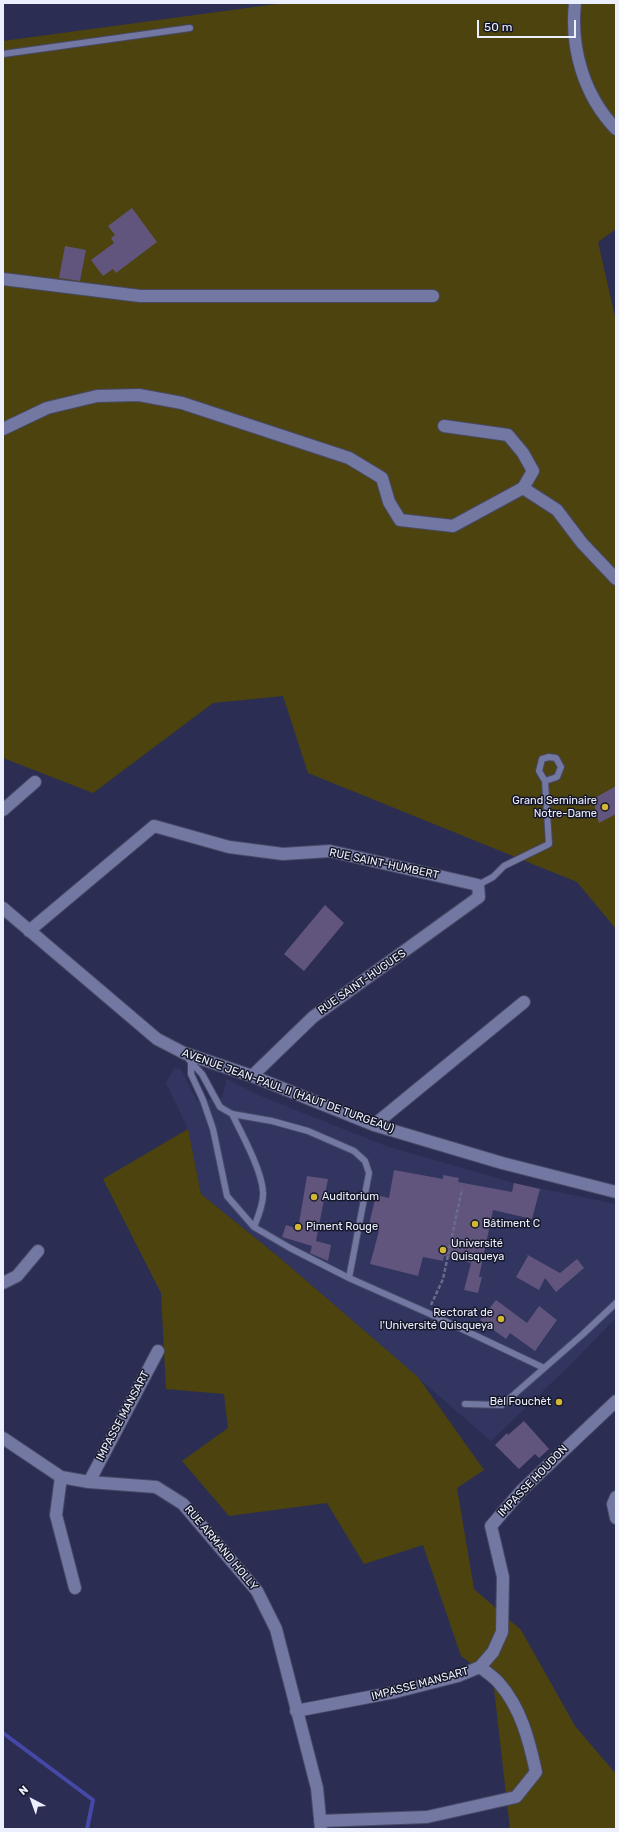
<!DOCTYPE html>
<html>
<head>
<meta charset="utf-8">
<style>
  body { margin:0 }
  #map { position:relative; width:619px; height:1832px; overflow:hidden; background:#2b2e52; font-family:Rubik,sans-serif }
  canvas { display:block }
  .frame { position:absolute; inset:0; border:4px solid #eceffd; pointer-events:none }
  .north { position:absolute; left:12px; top:1780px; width:40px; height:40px; -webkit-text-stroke:3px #161829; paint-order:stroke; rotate:319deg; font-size:11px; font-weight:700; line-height:16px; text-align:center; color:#eceffd }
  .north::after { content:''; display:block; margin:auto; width:14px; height:18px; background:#eceffd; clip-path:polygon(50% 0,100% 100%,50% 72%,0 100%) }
  .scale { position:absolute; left:477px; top:20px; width:99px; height:18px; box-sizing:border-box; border:2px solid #eceffd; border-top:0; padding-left:5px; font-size:12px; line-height:14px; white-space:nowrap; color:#eceffd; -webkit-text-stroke:3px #161829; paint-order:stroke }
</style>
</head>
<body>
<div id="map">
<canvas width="619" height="1832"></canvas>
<div class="frame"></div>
<div class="north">N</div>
<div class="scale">50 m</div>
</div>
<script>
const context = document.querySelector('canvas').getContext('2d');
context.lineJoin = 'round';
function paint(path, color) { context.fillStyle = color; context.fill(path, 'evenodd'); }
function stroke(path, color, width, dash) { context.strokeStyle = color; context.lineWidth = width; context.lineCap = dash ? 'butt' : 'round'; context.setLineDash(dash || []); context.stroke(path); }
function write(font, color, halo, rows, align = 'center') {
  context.font = font + ' Rubik,sans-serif'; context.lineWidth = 3; context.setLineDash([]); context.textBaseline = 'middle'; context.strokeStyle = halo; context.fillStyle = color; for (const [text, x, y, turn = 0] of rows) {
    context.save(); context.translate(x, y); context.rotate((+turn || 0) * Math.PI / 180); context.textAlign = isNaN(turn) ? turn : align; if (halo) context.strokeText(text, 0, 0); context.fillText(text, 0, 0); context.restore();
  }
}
const built = new Path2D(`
  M174,1068L181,1069L197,1101L222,1098L227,1079L263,1097L386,1146L514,1183L616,1204V1318L568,1367L491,1441L280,1258L201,1194L188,1129L166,1083Z`);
const green = new Path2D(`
  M284,3H616V229L598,242L616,321V929L577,882L308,773L283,696L213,703L93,793L3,758V41Z
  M188,1129L201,1194L280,1258L418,1377L484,1470L457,1488L474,1589L521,1630L575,1726L616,1774V1829H510L493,1680L461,1656L423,1545L364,1564L327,1503L229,1516L182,1461L228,1428L224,1394L166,1389L161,1293L103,1179Z`);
const stream = new Path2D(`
  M3,1733L93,1800L87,1829`);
const building = new Path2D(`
  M132,208L157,242L116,273L113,269L103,276L91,260L114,243L111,238L115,235L108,226Z
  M65,246L86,250L80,281L59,278Z
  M616,786V814L599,823L593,799Z
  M325,905L344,923L304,971L284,954Z
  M394,1170L443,1179V1175L459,1178L458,1182L512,1192L514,1183L540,1189L532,1219L493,1210L479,1277H482L478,1293L464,1290L471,1263L444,1256L443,1261L423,1257L418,1276L370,1264L379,1231L368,1229L376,1195L389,1198Z
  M307,1176L328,1179L316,1241L331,1245L328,1261L310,1253L312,1246L282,1237L286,1225L298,1229Z
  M526,1254L560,1273L577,1259L584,1268L556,1292L545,1278L539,1290L516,1277L528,1256Z
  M496,1300L527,1323L539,1306L557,1320L535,1351L510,1333L506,1339L480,1320Z
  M524,1421L549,1449L539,1458L535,1454L519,1469L495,1445L507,1433L508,1435Z`);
const path = new Path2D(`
  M431,1305L443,1279L462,1189`);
const lane = new Path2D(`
  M3,54L190,28
  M478,885L493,877L504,866L549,844L545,781L557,777L561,767L556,758L549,757L542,759L539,771L545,781
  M186,1056L191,1062V1074L203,1100L213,1129L227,1196L254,1227L290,1248L349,1278L428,1313L544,1368
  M191,1062L202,1074L220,1107L232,1114L272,1121L308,1131L354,1151L365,1161L369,1173L349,1278
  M232,1114C242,1134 262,1171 263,1192C264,1203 258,1217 254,1227
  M465,1404L502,1405L582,1335L616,1303`);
const street = new Path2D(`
  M575,3C570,48 584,96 616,129
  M3,279L140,296H433
  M3,429L47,408L97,396L139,395L182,403L349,458L382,478L389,502L400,520L453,526L523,488L533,471L523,453L508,435L444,426
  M523,488L557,510L582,543L616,579
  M3,810L35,782
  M3,908L157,1039L184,1053L252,1076L374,1125L502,1163L616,1192
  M29,931L154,826L229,847L283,854L330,851L478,885L479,897L313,1017L252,1076
  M374,1125L524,1002
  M3,1283L17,1276L38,1251
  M3,1438L61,1477L89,1482L156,1487L183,1504L257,1591L276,1629L317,1788L321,1829
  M61,1477L56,1515L75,1588
  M89,1482L158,1351
  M616,1497L613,1504L616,1518
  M296,1711L395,1692L458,1676L480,1667L493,1652L502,1632L503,1577L491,1526L522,1490L616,1401
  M320,1821L427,1817L516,1797L536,1772C529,1740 521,1708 499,1683C494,1677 486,1672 480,1667`);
const markers = [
  [605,807,4,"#d1b736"],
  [314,1197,4,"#d1b736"],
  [475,1224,4,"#d1b736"],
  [298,1227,4,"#d1b736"],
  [443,1250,4,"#d1b736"],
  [501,1319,4,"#d1b736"],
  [559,1402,4,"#d1b736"]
];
const poiNames = [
  ["Grand Seminaire",597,801,"right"],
  ["Notre-Dame",597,814,"right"],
  ["Auditorium",322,1197],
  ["Bâtiment C",483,1224],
  ["Piment Rouge",306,1227],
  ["Université",451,1244],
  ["Quisqueya",451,1257],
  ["Rectorat de",493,1313,"right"],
  ["l'Université Quisqueya",493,1326,"right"],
  ["Bèl Fouchèt",551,1402,"right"]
];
const streetNames = [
  ["RUE SAINT-HUMBERT",384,864,12],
  ["RUE SAINT-HUGUES",362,982,-35],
  ["AVENUE JEAN-PAUL II (HAUT DE TURGEAU)",288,1091,20],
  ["IMPASSE MANSART",123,1416,-62],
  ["IMPASSE HOUDON",533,1481,-46],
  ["RUE ARMAND HOLLY",221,1548,50],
  ["IMPASSE MANSART",420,1684,-15]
];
paint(built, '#313560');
paint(green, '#4d430e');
stroke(stream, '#4648a7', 4);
paint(building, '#61557d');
stroke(lane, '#484967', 8);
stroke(street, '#484967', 14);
stroke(path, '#696c89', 2.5, [4, 2]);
stroke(lane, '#7278a2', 6);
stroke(street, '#7278a2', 12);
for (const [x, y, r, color] of markers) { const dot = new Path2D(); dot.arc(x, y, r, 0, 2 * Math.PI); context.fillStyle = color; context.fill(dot); stroke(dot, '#161829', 1.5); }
write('11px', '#eceffd', '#161829', poiNames, 'left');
write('11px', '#eceffd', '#161829', streetNames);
</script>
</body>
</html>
